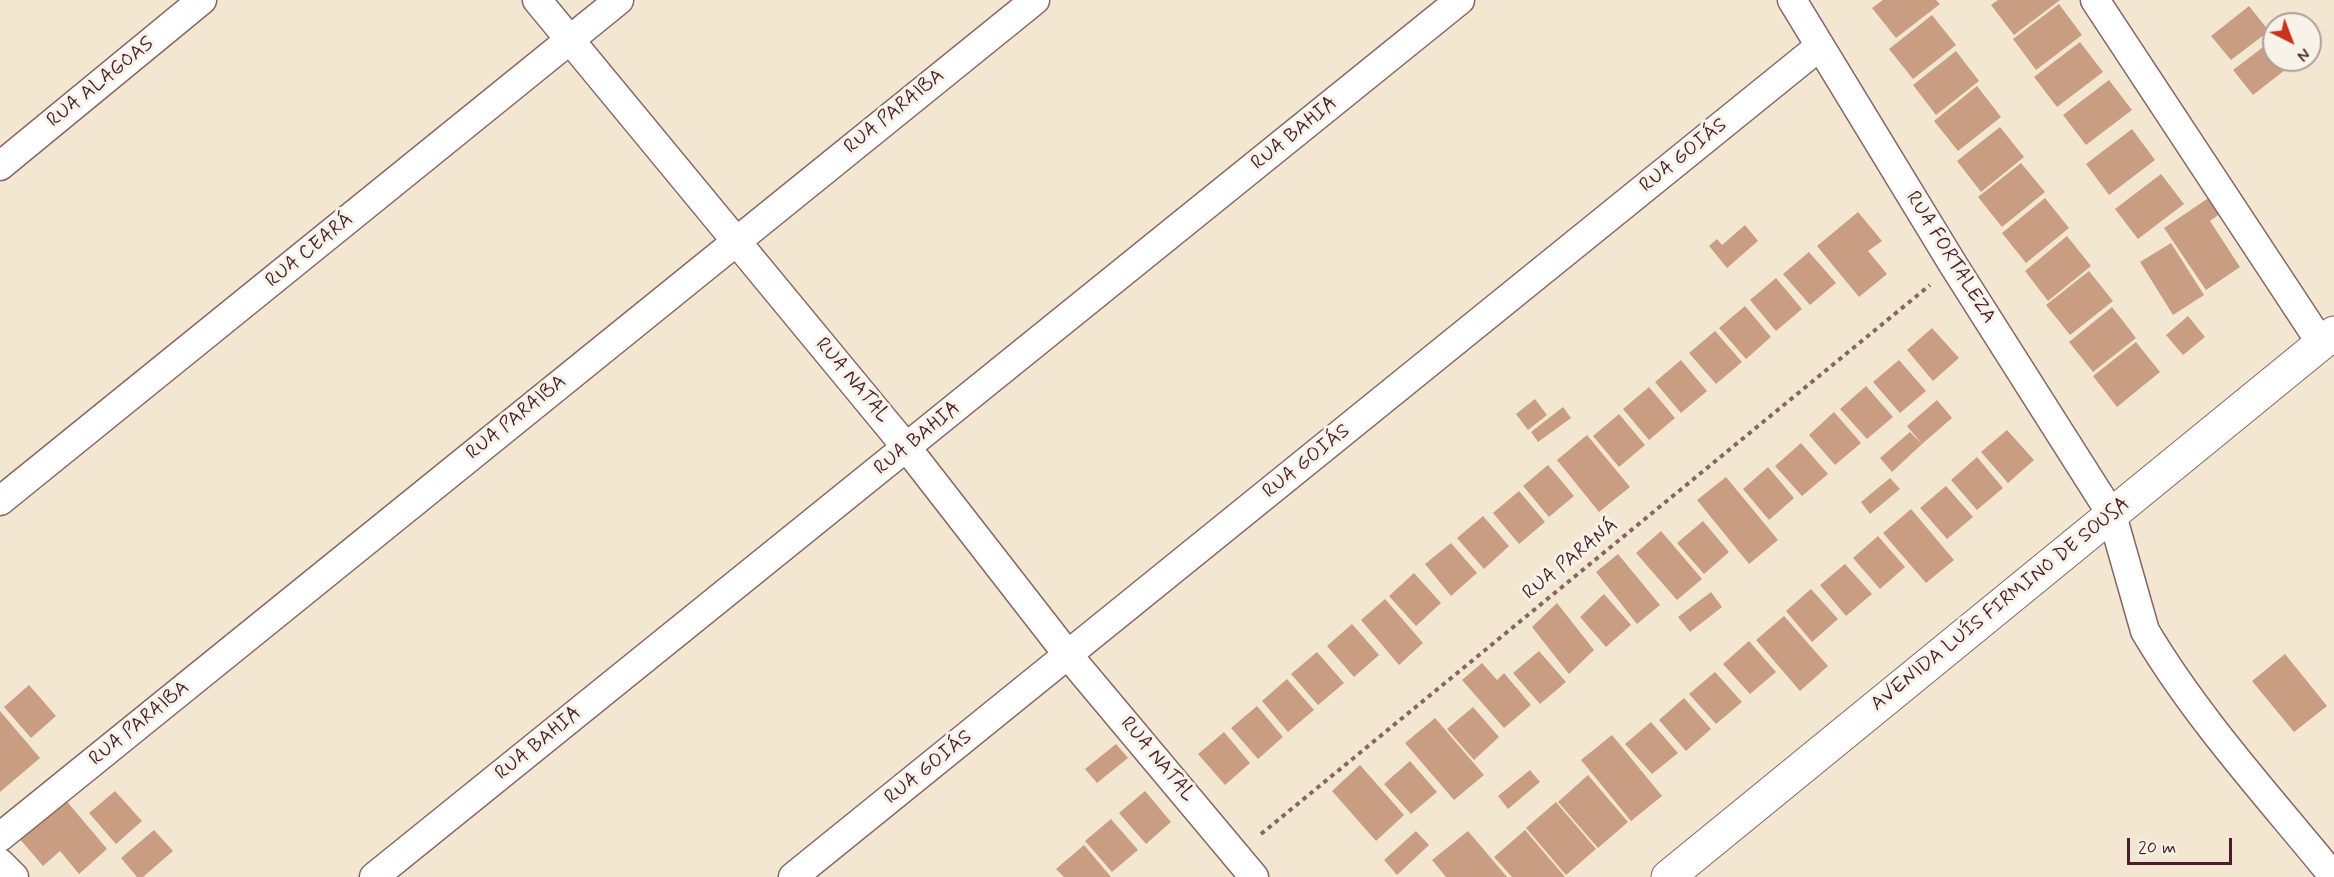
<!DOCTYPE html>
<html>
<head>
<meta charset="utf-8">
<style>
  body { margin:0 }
  #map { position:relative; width:2334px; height:877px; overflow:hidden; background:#f4e7d2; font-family:Mynerve,sans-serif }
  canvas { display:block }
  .north { position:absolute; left:2262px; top:12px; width:60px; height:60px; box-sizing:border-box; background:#f7f3e8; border:2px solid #b29e9c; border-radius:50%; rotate:138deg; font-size:16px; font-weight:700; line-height:24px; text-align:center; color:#4a1f2b }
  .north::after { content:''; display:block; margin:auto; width:21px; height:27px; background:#c8321e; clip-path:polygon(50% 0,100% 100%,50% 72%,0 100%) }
  .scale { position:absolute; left:2127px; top:838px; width:105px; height:27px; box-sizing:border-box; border:3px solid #4a1f2b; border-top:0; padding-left:8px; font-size:18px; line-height:21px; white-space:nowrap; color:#4a1f2b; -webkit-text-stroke:4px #f7f3e8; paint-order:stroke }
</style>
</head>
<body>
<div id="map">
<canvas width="2334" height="877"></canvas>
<div class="north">N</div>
<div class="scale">20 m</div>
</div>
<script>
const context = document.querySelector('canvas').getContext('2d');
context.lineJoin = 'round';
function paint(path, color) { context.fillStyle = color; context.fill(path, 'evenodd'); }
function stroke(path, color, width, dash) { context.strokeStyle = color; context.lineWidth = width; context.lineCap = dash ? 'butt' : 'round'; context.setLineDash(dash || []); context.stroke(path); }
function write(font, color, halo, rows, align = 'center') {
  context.font = font + ' Mynerve,sans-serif'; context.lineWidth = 6; context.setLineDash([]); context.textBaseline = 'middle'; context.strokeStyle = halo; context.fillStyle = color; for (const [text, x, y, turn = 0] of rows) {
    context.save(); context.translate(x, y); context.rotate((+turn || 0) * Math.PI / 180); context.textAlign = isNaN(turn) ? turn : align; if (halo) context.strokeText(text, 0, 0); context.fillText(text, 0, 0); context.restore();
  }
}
const building = new Path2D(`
  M1883,0H1936L1940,4L1896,38L1872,8Z
  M1998,0H2060L2014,35L1991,5Z
  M2059,4L2082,35L2036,70L2013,39Z
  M2249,6L2269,31L2231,60L2211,36Z
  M1932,15L1956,45L1913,79L1889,49Z
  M2271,41L2274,45V60H2286L2290,66L2253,95L2233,70Z
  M2080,42L2103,72L2057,107L2034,77Z
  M1956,51L1979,81L1936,115L1913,85Z
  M2109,80L2132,110L2086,145L2063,115Z
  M1977,86L2001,117L1958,151L1934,121Z
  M2000,127L2024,157L1981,192L1957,161Z
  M2132,129L2155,160L2109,195L2086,164Z
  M2021,163L2045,192L2002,227L1978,197Z
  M2161,174L2184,204L2138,239L2115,209Z
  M2210,197L2221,213L2210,221L2240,267L2206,290L2164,228Z
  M2045,198L2069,228L2026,263L2002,233Z
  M1858,212L1882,241L1868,251L1887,274L1859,297L1817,246Z
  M1745,225L1758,241L1727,268L1709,246L1717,239L1722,245Z
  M2067,236L2091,266L2048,301L2025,271Z
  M2171,243L2204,295L2173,315L2140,262Z
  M1809,252L1836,283L1810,305L1783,274Z
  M2089,271L2113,301L2070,335L2046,305Z
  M1776,278L1802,309L1776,331L1750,300Z
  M1745,306L1771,337L1746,359L1719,328Z
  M2112,307L2136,338L2093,372L2069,342Z
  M2188,316L2205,337L2183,355L2166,335Z
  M1932,328L1959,358L1933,381L1907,350Z
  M1715,331L1742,362L1716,384L1689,353Z
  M2136,342L2160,372L2117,407L2093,376Z
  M1681,360L1707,391L1681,413L1655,382Z
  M1899,360L1926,391L1900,413L1873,382Z
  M1866,386L1893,417L1867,439L1840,409Z
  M1649,387L1675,418L1649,440L1623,409Z
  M1535,399L1547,415L1528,430L1516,414Z
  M1937,400L1952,418L1922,444L1907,426Z
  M1563,407L1571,418L1538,442L1531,432Z
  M1834,412L1861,443L1835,465L1809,435Z
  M1619,414L1645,445L1619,467L1593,436Z
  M2007,430L2034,460L2008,483L1981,452Z
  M1910,432L1922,444L1892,472L1880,458Z
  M1587,435L1630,487L1599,512L1557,460Z
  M1801,443L1828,474L1802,496L1775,466Z
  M1977,457L2003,488L1977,510L1951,480Z
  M1548,465L1574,496L1549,517L1523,486Z
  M1768,467L1794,498L1769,520L1743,489Z
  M1726,477L1778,540L1749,564L1697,500Z
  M1890,478L1900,489L1870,514L1861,502Z
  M1946,486L1973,517L1947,539L1920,508Z
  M1519,491L1545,522L1519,544L1493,513Z
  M1911,509L1954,560L1926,583L1883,533Z
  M1483,516L1509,546L1484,569L1457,538Z
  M1703,521L1729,552L1704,574L1677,543Z
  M1661,531L1702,579L1677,600L1636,553Z
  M1878,536L1905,567L1880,589L1853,558Z
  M1451,543L1477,573L1451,596L1425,564Z
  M1618,554L1660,605L1637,624L1596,572Z
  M1845,564L1872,594L1846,616L1820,585Z
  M1414,573L1441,603L1416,626L1389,596Z
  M1811,589L1838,619L1812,642L1786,611Z
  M1711,592L1722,607L1690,632L1678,617Z
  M1604,594L1631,625L1606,647L1580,617Z
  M1385,599L1423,643L1399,665L1361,620Z
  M1557,603L1594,650L1569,674L1532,627Z
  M1784,616L1828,666L1800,691L1756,640Z
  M1352,624L1379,655L1354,677L1327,646Z
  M1749,641L1776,672L1750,694L1723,664Z
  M1539,651L1566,682L1540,704L1513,673Z
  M1317,652L1344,683L1318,705L1291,674Z
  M2285,654L2327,706L2294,732L2252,681Z
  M1482,663L1497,680L1504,673L1531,705L1504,728L1462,680Z
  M1715,672L1742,702L1716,724L1689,694Z
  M1287,679L1314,710L1288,732L1262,701Z
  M29,685L56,716L31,738L4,707Z
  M1684,698L1711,729L1686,751L1659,720Z
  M1257,706L1283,737L1258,759L1231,728Z
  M1473,707L1499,737L1474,760L1447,729Z
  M0,711L40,758L0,792Z
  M1435,718L1484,775L1454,800L1405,743Z
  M1651,722L1678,753L1652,774L1625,744Z
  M1224,732L1250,763L1225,785L1198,754Z
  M1612,735L1662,796L1631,821L1581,760Z
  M1116,744L1128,758L1097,783L1085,769Z
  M1410,761L1437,792L1411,814L1384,784Z
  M1360,765L1404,815L1376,841L1332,791Z
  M1530,770L1540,782L1508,809L1498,796Z
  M1588,775L1628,822L1598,848L1558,802Z
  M115,791L142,821L116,844L89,813Z
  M1145,791L1171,822L1146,844L1119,813Z
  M64,798L107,849L79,874L60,851L43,866L19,838Z
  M1556,802L1596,849L1566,875L1526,828Z
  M1111,819L1138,850L1112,872L1085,841Z
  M154,830L173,851L143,877H137L121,858Z
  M1525,830L1565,877H1512L1494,857Z
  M1416,831L1429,845L1397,875L1384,860Z
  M1468,831L1507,877H1446L1432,860Z
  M1084,845L1111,877H1064L1056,869Z`);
const path = new Path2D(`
  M1261,834L1930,285`);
const minor = new Path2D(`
  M537,0L907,448L1068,655L1254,877
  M1792,0L1954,266L2112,515L2145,631C2198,720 2269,797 2334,877
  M2095,0L2321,343
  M0,166L202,0
  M0,501L619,0
  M0,837L1035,0
  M0,863L14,877
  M374,877L1460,0
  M793,877L1820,46`);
const secondary = new Path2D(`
  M1668,877L2334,333`);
const streetNames = [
  ["RUA ALAGOAS",101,83,-39],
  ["RUA PARAIBA",895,112,-39],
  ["RUA BAHIA",1295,134,-39],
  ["RUA GOIÁS",1684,156,-39],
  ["RUA CEARÁ",310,251,-39],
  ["RUA FORTALEZA",1950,258,58],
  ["RUA NATAL",852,381,50],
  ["RUA PARAIBA",517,418,-39],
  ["RUA BAHIA",918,439,-39],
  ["RUA GOIÁS",1307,462,-39],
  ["RUA PARANÁ",1571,560,-39],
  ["AVENIDA LUÍS FIRMINO DE SOUSA",2001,605,-39],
  ["RUA PARAIBA",140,724,-39],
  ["RUA BAHIA",539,744,-39],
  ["RUA NATAL",1157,760,50],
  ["RUA GOIÁS",929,768,-39]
];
paint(building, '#c99d81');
stroke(minor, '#866565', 31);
stroke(secondary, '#866565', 35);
stroke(path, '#866565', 4, [4.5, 4.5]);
stroke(minor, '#fff', 28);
stroke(secondary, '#fff', 33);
write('20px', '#4a1f2b', '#f7f3e8', streetNames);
</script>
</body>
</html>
